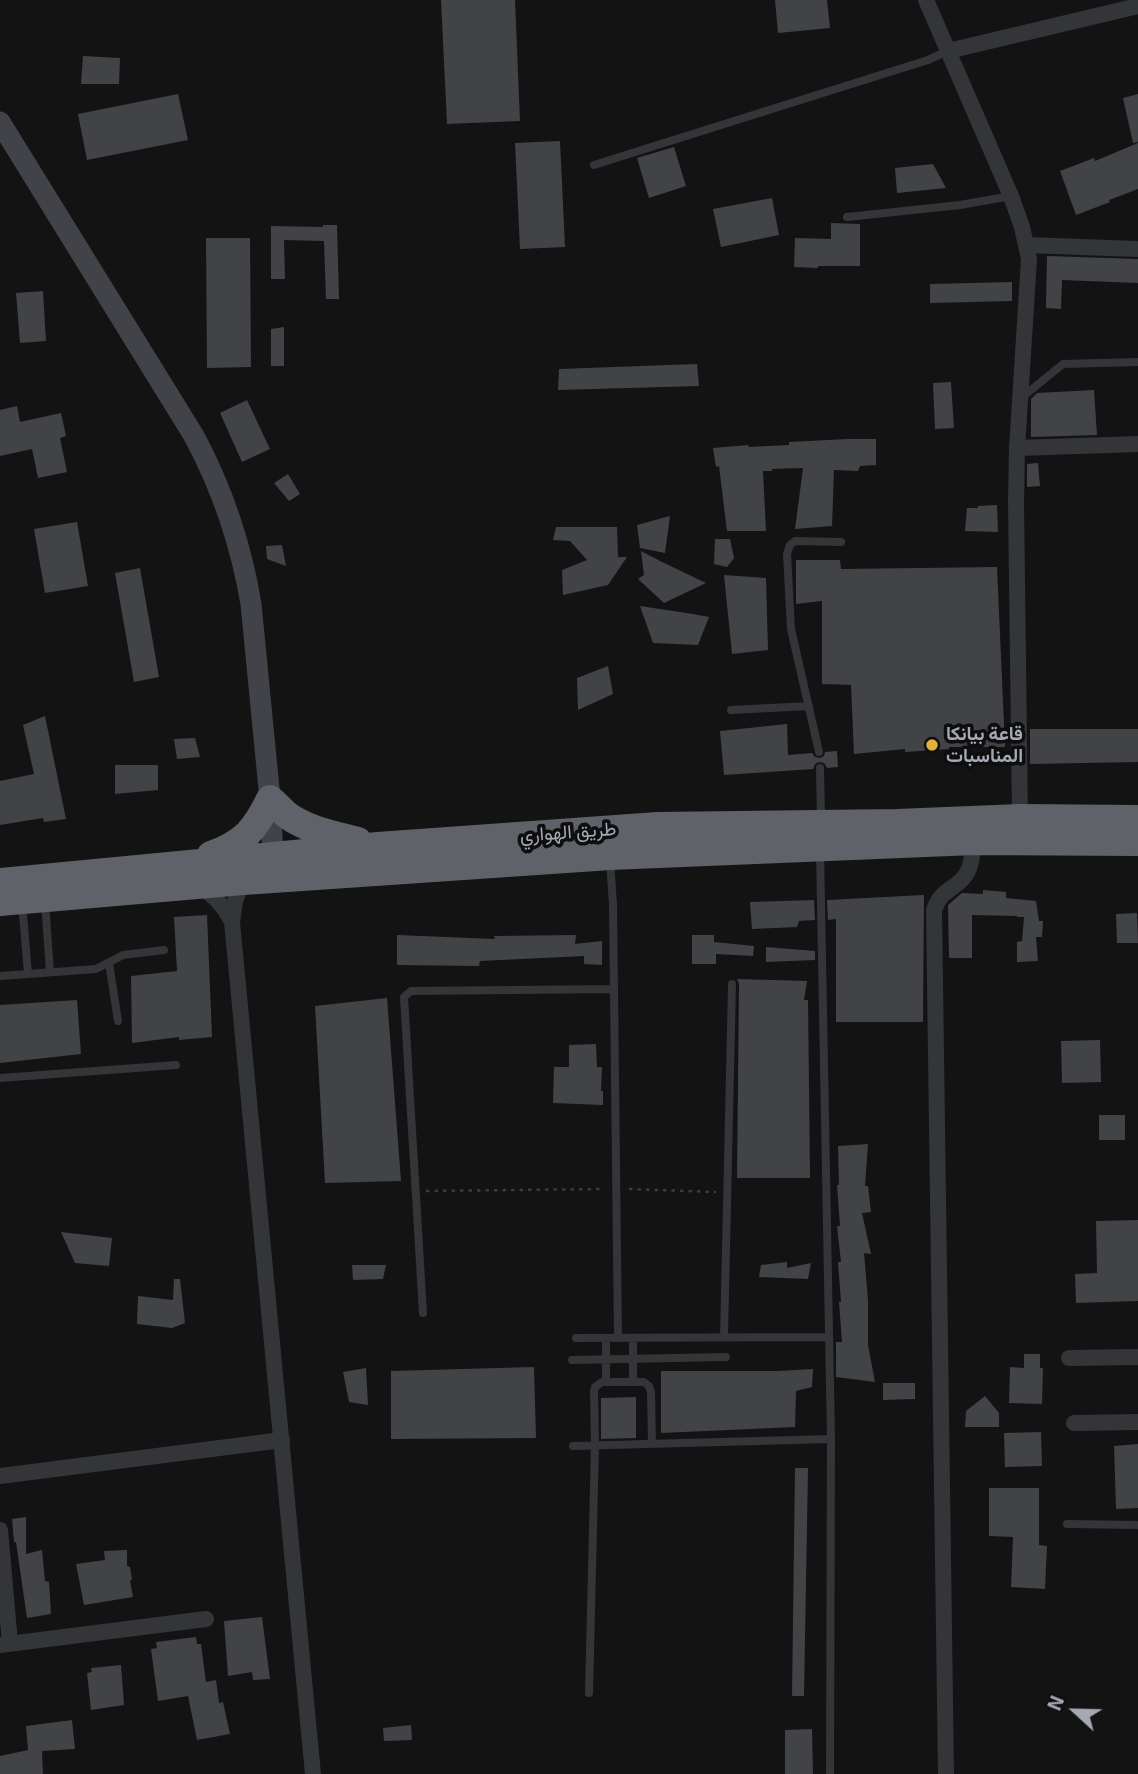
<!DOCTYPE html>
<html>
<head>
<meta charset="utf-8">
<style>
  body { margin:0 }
  #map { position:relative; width:1138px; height:1774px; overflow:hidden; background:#131314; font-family:"Exo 2",sans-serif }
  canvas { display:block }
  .north { position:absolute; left:1040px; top:1676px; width:70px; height:70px; -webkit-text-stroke:5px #0e0e0f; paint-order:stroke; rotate:292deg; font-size:19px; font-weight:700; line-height:28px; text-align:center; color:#a5a9b3 }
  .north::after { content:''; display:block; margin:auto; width:24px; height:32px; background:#a5a9b3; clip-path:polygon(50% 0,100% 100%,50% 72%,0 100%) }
</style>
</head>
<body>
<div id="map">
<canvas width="1138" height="1774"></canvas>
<div class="north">N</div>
</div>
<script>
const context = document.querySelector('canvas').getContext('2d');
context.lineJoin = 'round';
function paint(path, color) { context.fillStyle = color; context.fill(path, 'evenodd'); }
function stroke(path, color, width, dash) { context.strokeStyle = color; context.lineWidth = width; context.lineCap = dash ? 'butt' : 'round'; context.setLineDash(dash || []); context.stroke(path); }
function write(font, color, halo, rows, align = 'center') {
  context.font = font + ' "Exo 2",Vazirmatn,sans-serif'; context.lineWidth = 7; context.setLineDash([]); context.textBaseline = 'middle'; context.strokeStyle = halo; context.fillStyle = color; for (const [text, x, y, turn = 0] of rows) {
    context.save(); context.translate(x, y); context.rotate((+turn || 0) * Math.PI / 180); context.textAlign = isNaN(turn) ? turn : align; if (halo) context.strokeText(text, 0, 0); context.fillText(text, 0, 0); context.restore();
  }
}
const building = new Path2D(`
  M441,0H515L520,121L447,124Z
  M775,0H827L830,28L778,33Z
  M83,56L120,58L119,84H81Z
  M178,94L188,140L87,160L78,114Z
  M1138,94V142L1133,143L1123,98Z
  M560,141L565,247L520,249L515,143Z
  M1138,143V189L1109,200L1110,202L1076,215L1060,171L1094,158L1095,161Z
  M674,147L686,186L649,198L637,158Z
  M933,164L946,188L897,193L895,168Z
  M772,198L779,235L721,247L713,209Z
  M831,223L860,224V266H818V268L794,267L795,238L831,239Z
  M323,225H337L339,299H326L324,241L284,240L285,279H271V226L323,227Z
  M206,238H250L251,367L207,368Z
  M1047,256L1138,259V283L1062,280L1061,309L1046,308Z
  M1012,282V301L930,303V284Z
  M43,291L46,341L20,343L16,293Z
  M284,327V366H271V329Z
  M697,364L699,386L558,390L559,369Z
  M951,382L954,428L935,429L933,383Z
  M1094,390L1097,435L1031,437V399L1037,393Z
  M247,400L270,449L242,462L220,413Z
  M17,406L20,422L61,413L66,436L60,438L67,472L38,478L32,449L0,456V410Z
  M848,439H876V465L860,466L858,471L834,470L832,526L795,529L803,468L772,469V471H763L766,531H727L719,466L716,467L713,448L749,445L748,447L789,445V442Z
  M1038,463L1040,486L1027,487V464Z
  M288,474L300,494L289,501L274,483Z
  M997,505L998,532L965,531L967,508H978V506Z
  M670,516L665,553L640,548L637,525Z
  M77,522L88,586L45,593L34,529Z
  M556,527H617L618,557H627L608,585L563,595L562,570L587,560L570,541L553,540Z
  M715,539H730L734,558L727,567L714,564Z
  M282,545L286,566L267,559L266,546Z
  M641,551L660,561L706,583L664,603L638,579L644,575Z
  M796,560H840L841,569L997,567L1005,747H949V749L905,752V749L854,754L851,685L822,684V601L796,604Z
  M140,568L159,677L134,682L115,573Z
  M724,575L766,578L768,650L732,654Z
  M640,606L693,614L709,617L698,645L653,643Z
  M608,666L613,694L578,710L577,678Z
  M45,716L66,819L44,822L43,818L0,825V781L34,774L23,725Z
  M787,724L788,755L812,753L815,757L820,758L824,756L825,752L837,751L838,767L827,768L824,763L819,762L815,764L813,769L724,775L720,731Z
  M1030,729H1138V762L1030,764Z
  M195,738L200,757L177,759L174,739Z
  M115,765H158V790L115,794Z
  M983,890L1006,892V898L1036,901L1039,921H1043L1042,937H1036L1038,961L1017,962V942L1022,941L1024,917H1017V916L972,915V958H949L948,905L962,893L983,894Z
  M924,895L923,1022H836V919L828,920L827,900Z
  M814,900L815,920L799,921L797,927L752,929L750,902Z
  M1137,913L1138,943H1117L1116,914Z
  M207,915L212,1037L179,1040V1037L132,1043L131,976L177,971L174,917Z
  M397,935L495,939L494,936L576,935L575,944L602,941V965L584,964V956L480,961L479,966L397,965Z
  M692,935H714V942L754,946L753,956L716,954V964H692Z
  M766,947L815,951V960L766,962Z
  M737,979L807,981L804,1000H808L810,1178H737L739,984Z
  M387,998L401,1181L325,1183L315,1006Z
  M77,1000L81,1054L0,1063V1005Z
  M1100,1040L1101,1082L1062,1083L1061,1041Z
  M596,1044L597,1067H602L601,1091H603V1105L553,1103L554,1067H569V1045Z
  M1099,1115H1125V1140H1099Z
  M868,1144L865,1186H868L871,1212L862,1213L871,1254L864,1253L868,1300V1345L875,1382L836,1377V1342H842L839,1302H841L838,1262H841L837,1226H840L837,1185H839L838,1146Z
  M1138,1220V1301L1076,1303L1075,1274L1097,1273L1096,1221Z
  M61,1232L112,1238L109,1266L75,1263Z
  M787,1262V1268L811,1263L808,1279L759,1277L761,1265Z
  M352,1265H386L383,1279L353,1280Z
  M174,1279H180L185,1323L172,1328L137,1324L138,1296L173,1300Z
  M1024,1354H1040V1368H1043L1042,1404L1009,1403L1010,1367L1024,1368Z
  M534,1367L536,1438L391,1439V1371Z
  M366,1368L368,1405L349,1402L343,1372Z
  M813,1369L812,1387L796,1391L795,1427L661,1433V1371H778Z
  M883,1383H915V1399L883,1400Z
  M985,1396L999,1413V1427H965L966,1411Z
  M636,1397V1438L601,1439V1398Z
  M1041,1432L1042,1466L1005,1467L1004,1433Z
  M1138,1444V1508L1116,1509L1114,1446Z
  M795,1468H808L804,1696H792Z
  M989,1488H1039V1545L1047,1546L1045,1589L1011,1587L1013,1537L989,1536Z
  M26,1517V1554L42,1550L45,1581L49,1582L51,1614L27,1618L16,1542H14L12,1519Z
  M127,1550V1566L130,1567L132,1580H130L133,1597L84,1605L76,1564L105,1560L104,1551Z
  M262,1617L270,1679L253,1680L252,1672L228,1676L224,1621Z
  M196,1637L197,1644H201L206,1682L216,1680L219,1703L223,1702L230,1734L197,1740L188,1696L158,1701L151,1649L157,1648L156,1642Z
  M121,1665L124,1705L91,1710L87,1673L92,1672L91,1668Z
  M72,1720L75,1749L42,1751L43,1774H0V1756L28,1750L26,1726Z
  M411,1725L412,1740L384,1741L383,1728Z
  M812,1729L813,1774H785V1730Z`);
const path = new Path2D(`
  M629,1189L716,1192
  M426,1191L604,1189`);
const lane = new Path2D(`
  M594,165L928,60L948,51
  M847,217L960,205L1011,196
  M1020,399L1063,364L1138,362
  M731,710L809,706
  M819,752L791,629L787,554L790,545L795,541L841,542
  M820,768L821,821
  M820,851L831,1439L830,1774
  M610,859L613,905L618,1338
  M45,902L50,972
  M22,903L28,974
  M109,963L118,1021
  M0,976L96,969L123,955L164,950
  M0,1078L176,1065
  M423,1313L404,997L411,991L614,989
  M724,1337L732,984
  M576,1338L829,1337
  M633,1338V1382
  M572,1360L726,1357
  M606,1382V1338
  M573,1446L831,1439
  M1067,1524L1138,1525
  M589,1693L595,1445L594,1391L595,1387L602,1382H644L649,1386L651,1392L652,1444`);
const street = new Path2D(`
  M926,0L1011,196L1022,227L1029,259L1017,448L1016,502L1020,818
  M948,51L1138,6
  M1026,245L1138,249
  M1017,448L1138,444
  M243,881L235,901L232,922L313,1774
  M198,886C214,894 224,906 232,922
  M1069,1358L1138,1357
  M1074,1423L1138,1422
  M0,1476L282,1440
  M0,1530L10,1643
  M0,1645L206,1619
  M946,1774L934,910C941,888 957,890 967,873C972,864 973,851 974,841`);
const secondary = new Path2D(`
  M0,122L194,436C223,490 241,544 251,604L270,799L273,855`);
const highway = new Path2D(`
  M211,855C244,843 255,830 270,799C276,804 281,810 287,815C307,830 335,835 358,841
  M0,882L378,846L658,826L897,823L1020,818L1138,819
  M0,902L243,881L610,856L974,841L1138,842`);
const markers = [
  [932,745,7,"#e2b13d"]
];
const poiNames = [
  ["قاعة بيانكا",946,734],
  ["المناسبات",946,756]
];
const streetNames = [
  ["طريق الهواري",568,832,-4]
];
paint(building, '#424347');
stroke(path, '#3a3b40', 2.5, [3.5, 5]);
stroke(lane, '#343539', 8);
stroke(street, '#343539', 16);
stroke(secondary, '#424349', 21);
stroke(highway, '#606269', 28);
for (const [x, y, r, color] of markers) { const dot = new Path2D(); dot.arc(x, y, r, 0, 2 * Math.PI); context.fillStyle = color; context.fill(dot); stroke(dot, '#0e0e0f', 2.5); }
write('bold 19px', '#a5a9b3', '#0e0e0f', poiNames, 'left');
write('19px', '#a5a9b3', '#0e0e0f', streetNames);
</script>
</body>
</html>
